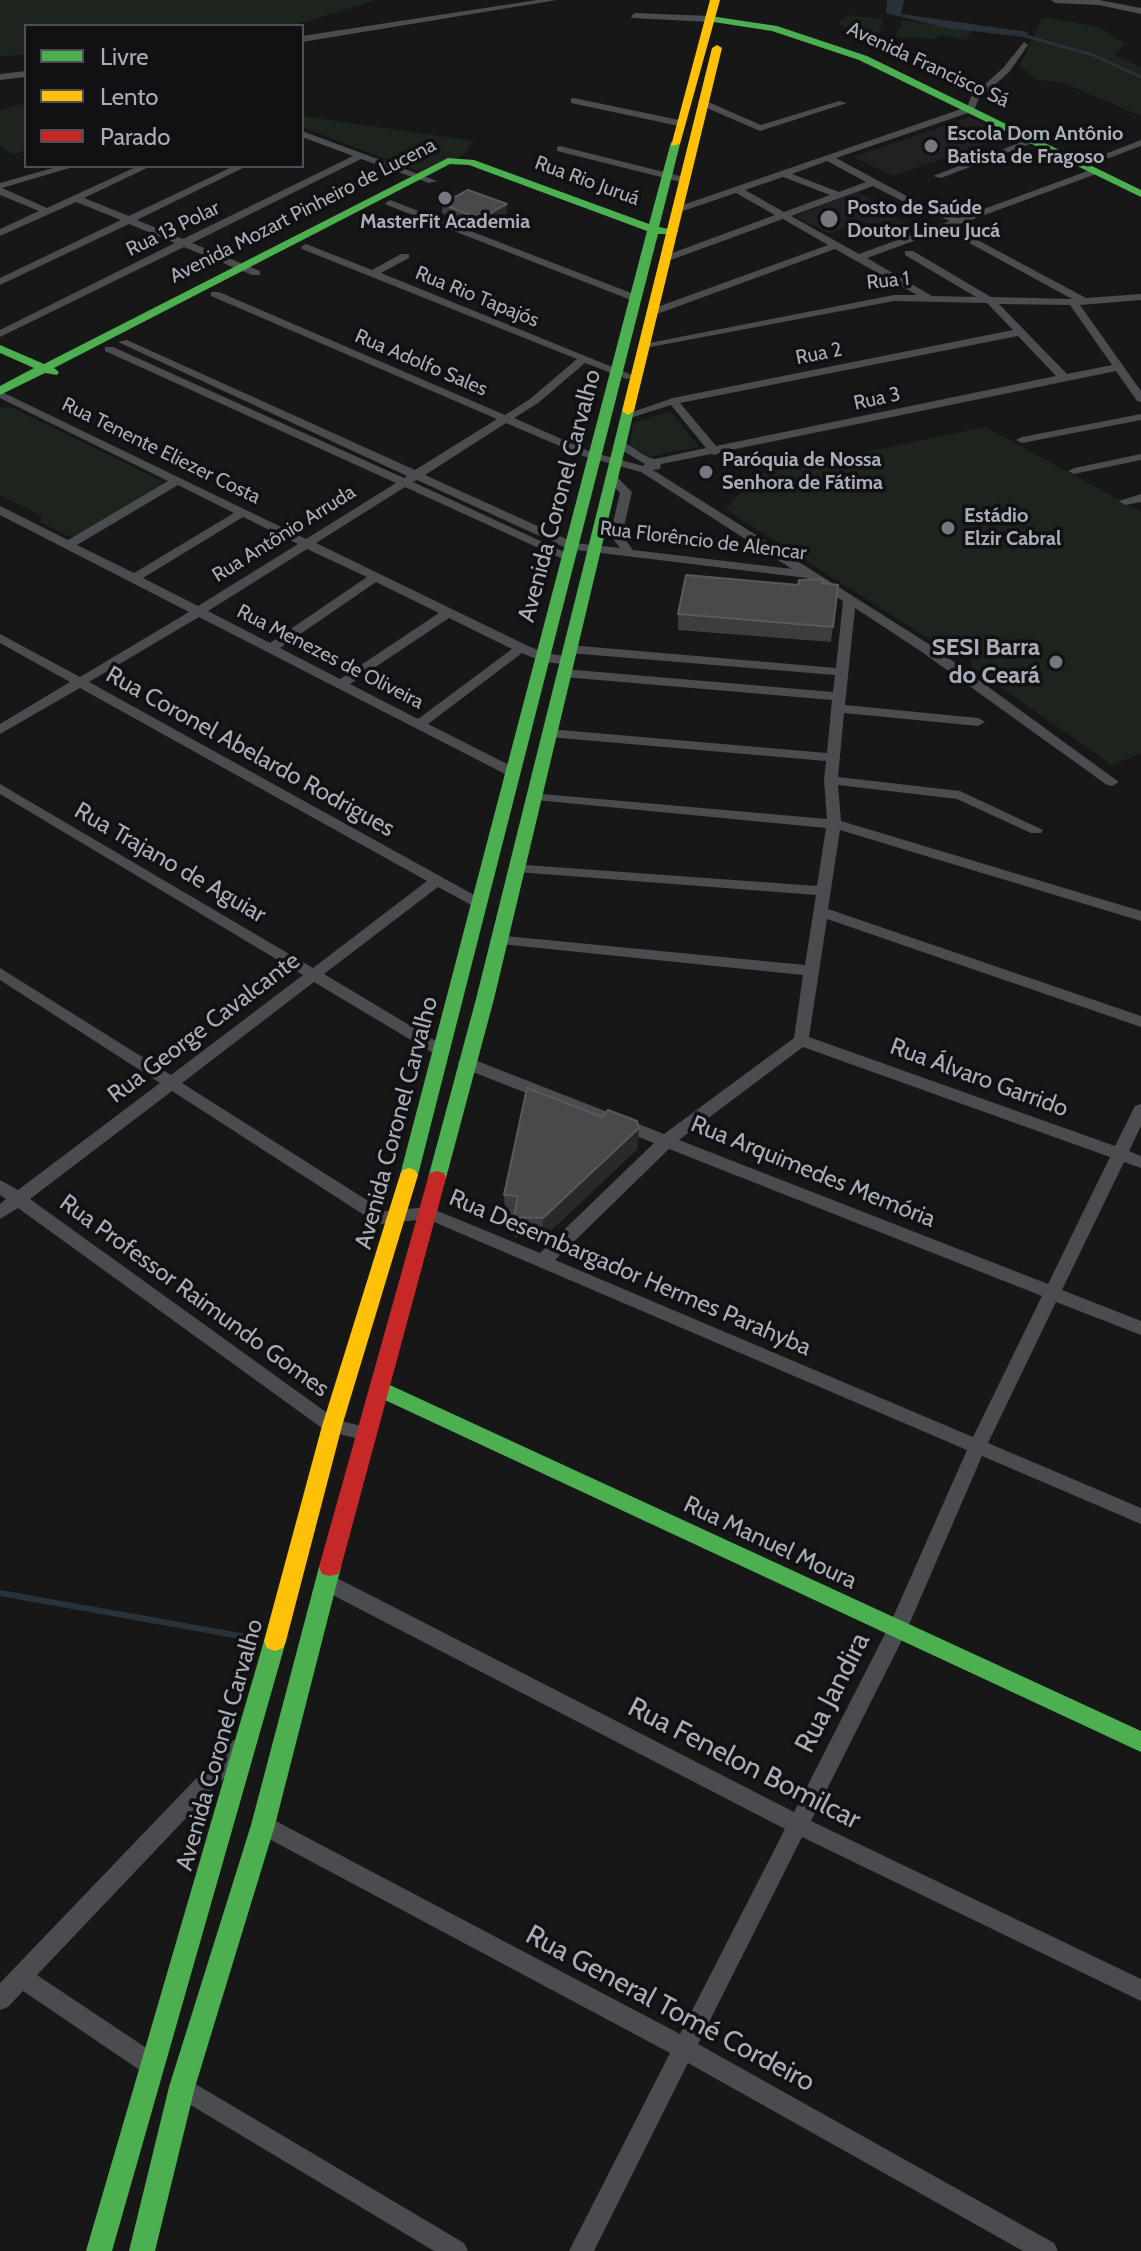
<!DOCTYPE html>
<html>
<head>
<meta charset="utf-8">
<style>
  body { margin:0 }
  #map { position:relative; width:1141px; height:2251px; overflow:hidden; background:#171717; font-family:Cabin,sans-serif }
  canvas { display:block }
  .legend { position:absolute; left:24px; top:24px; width:280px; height:144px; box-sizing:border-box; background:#111113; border:2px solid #4d4f55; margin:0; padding:10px 14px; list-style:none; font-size:24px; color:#a8adb8 }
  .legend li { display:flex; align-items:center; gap:16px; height:40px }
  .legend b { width:40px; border:2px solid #4d4f55 }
</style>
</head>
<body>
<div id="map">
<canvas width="1141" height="2251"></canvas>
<ul class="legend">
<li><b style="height:10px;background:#4caf50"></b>Livre</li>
<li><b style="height:10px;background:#ffc107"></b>Lento</li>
<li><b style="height:10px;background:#c62828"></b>Parado</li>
</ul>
</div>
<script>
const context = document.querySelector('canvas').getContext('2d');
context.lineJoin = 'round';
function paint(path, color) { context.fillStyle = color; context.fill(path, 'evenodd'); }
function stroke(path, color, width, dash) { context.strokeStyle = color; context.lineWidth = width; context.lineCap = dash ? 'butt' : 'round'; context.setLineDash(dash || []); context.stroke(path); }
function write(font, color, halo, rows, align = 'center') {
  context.font = font + ' Cabin,sans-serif'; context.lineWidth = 7; context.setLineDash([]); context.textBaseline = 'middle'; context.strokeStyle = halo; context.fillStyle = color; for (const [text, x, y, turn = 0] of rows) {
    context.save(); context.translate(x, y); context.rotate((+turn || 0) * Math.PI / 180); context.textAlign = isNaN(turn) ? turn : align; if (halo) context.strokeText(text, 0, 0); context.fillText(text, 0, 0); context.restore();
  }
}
const built = new Path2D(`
  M970,117L1007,136L893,176L853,157Z
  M857,192L899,215L895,217L908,224L904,227L914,233L908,235L897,228L884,233L863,221L829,234L796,216Z`);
const green = new Path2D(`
  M0,0H376L302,23L279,26H26V55L0,56Z
  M848,15L883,19L878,38L837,24Z
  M1042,17L1099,27L1125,44L1115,55L1141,67V116L1061,82L1038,80L1020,66Z
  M903,20L972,31L965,40L939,35L935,39L895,37Z
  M26,103V150L13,155L0,146V110Z
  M302,116L474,141L464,155L419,172L302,127Z
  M11,407L162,481L161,487L78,535L67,536L40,522L42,517L0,495V408Z
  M670,411L699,447L648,457L630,445L633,423Z
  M986,427L1141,512V753L1112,765L972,667L971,657L956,656L726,510L754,475Z`);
const water = new Path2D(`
  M887,0H904L901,14L1028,32L1024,37L947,28L886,13Z`);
const streamFar1 = new Path2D(`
  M1022,35L1093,55L1141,77`);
const stream = new Path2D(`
  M0,1593L246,1637`);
const street = new Path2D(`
  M537,0H557L302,42V36Z
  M1051,0H1099L1141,8V14L1099,5L1055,3Z
  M635,13L710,16L714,19L710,22L632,18L631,16Z
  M1024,42L1028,45L1009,72L978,100L974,111L836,158L914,200L959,218L1093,169H1099V173L867,258L932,296L976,297L905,255V251H913L991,297L1072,299L953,234L952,232L957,229L1086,298L1141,294V300L1080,305L1141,391V402L1137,401L1116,371L721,452L715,455L711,454L661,464L660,469L653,470L932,646L1119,782L1112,786L1107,785L922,652L855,608L845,705L978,718L985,722L978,726L844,713L838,777L960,791L1043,830L1041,833H1031L957,799L838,785L841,821L1141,911V921L840,830L828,909L1141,1016V1027L827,919L809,1037L1115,1146L1135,1106L1141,1104V1126L1129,1151L1141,1156V1168L1124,1162L1062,1290L1141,1321V1335L1056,1302L988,1443L1141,1508V1524L982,1456L905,1634L811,1821L1141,1979V2001L802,1837L698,2044L1054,2243L1058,2251H1023L688,2063L594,2251H569L670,2053L256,1832L253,1825L256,1818L263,1815L270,1818L680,2034L785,1829L319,1588L316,1582L319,1576L326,1574L333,1576L794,1812L890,1624L967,1450L427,1219L381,1224L375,1222L172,1091L30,1199L337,1420L370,1428L373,1433L370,1438L364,1440L326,1431L18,1208L0,1219V1204L6,1199L0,1195V1180L18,1190L160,1083L0,980V968L171,1075L303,975L0,794V784L313,968L427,881L80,688L0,734V724L70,682L0,643V634L80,677L189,612L0,515V506L68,540L168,481L0,398V391L306,539L396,483L105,351V347H113L404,478L407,476L118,342L127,340L415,470L497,419L211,296V292H219L505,415L530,399L577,359L302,249L301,247L306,244L372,270L401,254H409V258L381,273L637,377L627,379L585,363L538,403L514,418L591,452L643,466L645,464L615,446V442C630,440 640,457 655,459L706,448L671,405L627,419L621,416L673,398L1013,330L987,303L894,301L640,349L639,347L644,344L894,295H917L835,249L657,314H649V310L828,245L783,219L668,261L664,260V256L775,215L736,193L677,213L672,210L674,208L967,107L971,97L1003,68ZM827,161L866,182L839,192L792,174ZM783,177L830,195L784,212L745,190ZM873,186L908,204L950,221L859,254L791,216ZM999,304L1070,305L1112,365L1067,374ZM1018,336L1056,376L716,446L680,403ZM506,423L583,456L641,472L792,569L633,550L622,535L632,492L615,475L605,477L620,493L610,535L620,548L575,543L425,475ZM417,480L568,549L807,578L843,601L836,668L569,645L563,649L569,653L835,675L833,692L564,669L558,673L564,677L832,700L827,753L549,729L542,733L549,737L826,761L824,780L827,819L531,793L529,796L536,800L826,828L817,886L512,864L510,867L512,870L517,872L816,895L805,965L495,935L493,939L495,943L500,944L803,975L794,1038L664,1134L472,1059H460L458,1063L460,1067L654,1143L540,1253L428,1207L384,1211L182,1083L314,982L436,1055H446L449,1051L446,1047L324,974L438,887L475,907H485L487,904L485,901L89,682L199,617L509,776H519V770L428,724L522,653C536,659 560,669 573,660L572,657L545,653L526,645L316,543L405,487L565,560H573L575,557L413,482ZM178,485L234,513L134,573L77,545ZM243,517L298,544L198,606L143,578ZM307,549L367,577L270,643L208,611ZM376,582L439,613L340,679L280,648ZM449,618L512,649L418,719L350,684ZM803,1047L1110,1157L1048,1284L679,1140ZM669,1149L1042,1296L973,1437L555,1260Z
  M26,71V77L0,80V74Z
  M574,98L679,120L684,123L679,126L571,103V99Z
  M700,101H706L761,125L839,101L847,103L760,131L700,105Z
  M302,131L437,181L429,183L361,159L192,243L260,271V275H252L184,247L0,337V330L175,243L129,224L0,285V278L121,220L76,202L0,236V229L39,211L0,195V183L60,166H76L2,188L47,208L138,166H151L84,198L129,216L234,166H247L137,220L183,239L353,156L302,137Z
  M1032,138L1040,140L941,178L933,176Z
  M1141,140V146L1085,167L1077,165Z
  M560,146L688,178L690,180L685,183L557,151V147Z
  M390,200L639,296L640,298L631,300L387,205L385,203Z
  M1141,414V420L1022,443L1016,440L1022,437Z
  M1141,454V460L1074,474L1068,471L1074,468Z
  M1141,494V502L1125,505L1119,501Z
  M239,1739L246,1741L249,1748L246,1755L37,1975L160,2057L163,2065L160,2073L152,2076L144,2073L23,1991L8,2007L0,2010V1983L232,1741Z
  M182,2076L464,2243L468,2251H434L174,2095L171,2087L174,2079Z`);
const fast = new Path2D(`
  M710,16L777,26L867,56L1141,190V197L859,60L772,31L707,21L705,19Z
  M671,142L680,144L659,227L679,231L673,234H658L418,1175L415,1180H403L400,1175L647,231L469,165L450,164L54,368L59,372L57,375L45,373L0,395V386L34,368L0,353V345L44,364L448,158L474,160L649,224Z
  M628,407L634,411L494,999L446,1178L444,1183H430L428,1178L476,999L622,411Z
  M379,1380L1141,1731V1752L372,1394L369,1388L372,1382Z
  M330,1558L338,1560L341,1567L275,1825L195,2087L155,2251H129L169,2087L251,1825L319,1567L322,1560Z
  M275,1631L283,1634L286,1641L112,2251H86L264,1641L267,1634Z`);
const slow = new Path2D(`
  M710,0H720L680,144L671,146Z
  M717,45L722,48L634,411L628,415L622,411L712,48Z
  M409,1168L415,1170L418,1175L342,1426L286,1641L283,1648L275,1651L267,1648L264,1641L322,1426L400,1175L403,1170Z`);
const jam = new Path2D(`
  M437,1171L444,1173L446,1178L341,1567L338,1574L330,1576L322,1574L319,1567L428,1178L430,1173Z`);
const wall = new Path2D(`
  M442,204L507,213L480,228L442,213Z
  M822,583L838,585L831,642L678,630V614L798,585Z
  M638,1148L543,1238L515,1237L514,1216L505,1215L504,1195Z`);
const shadedWall = new Path2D(`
  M507,204V213L480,228V219Z
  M639,1128L638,1148L543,1238V1218Z`);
const building = new Path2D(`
  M468,190L507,204L480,219L442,204Z
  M686,575L798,585L799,580L823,579L822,583L838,585L833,627L678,614Z
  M527,1088L602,1117L608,1110L637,1121L639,1128L543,1218L514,1217L518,1196L504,1195Z`);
const markers = [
  [931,146,8,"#757880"],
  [445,198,8,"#757880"],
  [829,219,10,"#757880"],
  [706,472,8,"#757880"],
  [948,528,8,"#757880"],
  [1056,662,8,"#757880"]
];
const farStreetnames = [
  ["Avenida Francisco Sá",928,65,25],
  ["Rua Rio Juruá",587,181,20],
  ["Avenida Mozart Pinheiro de Lucena",303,211,-27],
  ["Rua 13 Polar",173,229,-26],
  ["Rua 1",888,281,-6],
  ["Rua Rio Tapajós",477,297,22],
  ["Rua 2",819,354,-11],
  ["Rua Adolfo Sales",421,363,23],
  ["Rua 3",877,399,-12],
  ["Rua Tenente Eliezer Costa",161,451,26],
  ["Rua Antônio Arruda",284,534,-32],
  ["Rua Florêncio de Alencar",703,541,7],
  ["Rua Menezes de Oliveira",330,657,27]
];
const farPoinames = [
  ["Escola Dom Antônio",947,134],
  ["Batista de Fragoso",947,157],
  ["Posto de Saúde",847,208],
  ["Doutor Lineu Jucá",847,231],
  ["MasterFit Academia",445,222,"center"],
  ["Paróquia de Nossa",722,460],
  ["Senhora de Fátima",722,483],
  ["Estádio",964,516],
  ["Elzir Cabral",964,539]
];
const streetNames = [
  ["Avenida Coronel Carvalho",560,496,-75],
  ["Rua Coronel Abelardo Rodrigues",250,752,29],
  ["Rua Trajano de Aguiar",170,863,30],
  ["Rua George Cavalcante",204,1028,-37],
  ["Rua Álvaro Garrido",979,1078,20],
  ["Avenida Coronel Carvalho",397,1123,-75],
  ["Rua Arquimedes Memória",813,1172,22],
  ["Rua Desembargador Hermes Parahyba",630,1273,23],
  ["Rua Professor Raimundo Gomes",194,1296,36],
  ["Rua Manuel Moura",770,1543,25],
  ["Avenida Coronel Carvalho",220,1745,-74]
];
const poiNames = [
  ["SESI Barra",1040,648],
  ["do Ceará",1040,676]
];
const nearStreetnames = [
  ["Rua Jandira",833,1693,-63],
  ["Rua Fenelon Bomilcar",744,1764,27],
  ["Rua General Tomé Cordeiro",670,2009,28]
];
paint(built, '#212123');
paint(green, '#1d241e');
paint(water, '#2a3239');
stroke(streamFar1, '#2a3239', 3);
stroke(stream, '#2a3239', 6);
paint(street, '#4b4c50');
paint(fast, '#4caf50');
paint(slow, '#ffc107');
paint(jam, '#c62828');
paint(wall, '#3d3d3f');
paint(shadedWall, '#29292a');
paint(building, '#49494c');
stroke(building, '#58595d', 2);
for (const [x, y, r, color] of markers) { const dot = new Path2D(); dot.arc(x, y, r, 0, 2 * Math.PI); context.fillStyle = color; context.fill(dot); stroke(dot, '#111113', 3); }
write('20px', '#a8adb8', '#111113', farStreetnames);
write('bold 20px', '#a8adb8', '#111113', farPoinames, 'left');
write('24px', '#a8adb8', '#111113', streetNames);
write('bold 24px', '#a8adb8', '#111113', poiNames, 'right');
write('28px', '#a8adb8', '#111113', nearStreetnames);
</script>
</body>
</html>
